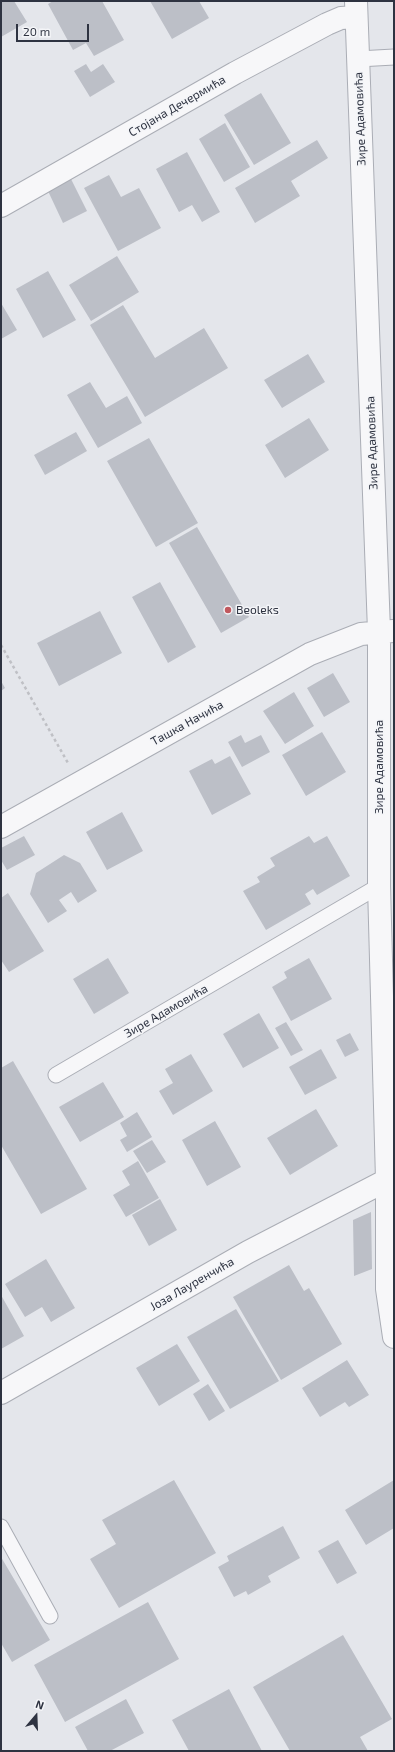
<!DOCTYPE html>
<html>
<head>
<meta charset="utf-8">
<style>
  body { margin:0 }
  #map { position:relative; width:395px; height:1752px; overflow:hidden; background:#e4e6eb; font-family:"Exo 2",sans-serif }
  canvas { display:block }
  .frame { position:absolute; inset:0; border:2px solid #2e3341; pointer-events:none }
  .north { position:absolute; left:16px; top:1696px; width:40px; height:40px; -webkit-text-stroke:3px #f4f5f8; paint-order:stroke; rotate:19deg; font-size:11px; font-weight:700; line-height:16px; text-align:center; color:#2e3341 }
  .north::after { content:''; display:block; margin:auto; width:14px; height:18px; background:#2e3341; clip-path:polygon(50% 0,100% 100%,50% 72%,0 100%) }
  .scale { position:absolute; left:16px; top:24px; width:73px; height:18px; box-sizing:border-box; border:2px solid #2e3341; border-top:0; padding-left:5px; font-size:12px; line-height:14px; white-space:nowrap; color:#2e3341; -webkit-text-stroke:3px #f4f5f8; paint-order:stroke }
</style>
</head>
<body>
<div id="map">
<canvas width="395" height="1752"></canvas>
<div class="frame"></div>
<div class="north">N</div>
<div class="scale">20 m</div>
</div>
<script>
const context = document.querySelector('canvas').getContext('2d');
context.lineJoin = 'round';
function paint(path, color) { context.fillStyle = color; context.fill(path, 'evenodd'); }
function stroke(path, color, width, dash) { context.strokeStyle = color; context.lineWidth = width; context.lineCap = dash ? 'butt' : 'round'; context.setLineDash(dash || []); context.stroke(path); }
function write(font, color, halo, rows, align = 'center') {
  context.font = font + ' "Exo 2",sans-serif'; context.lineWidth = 3; context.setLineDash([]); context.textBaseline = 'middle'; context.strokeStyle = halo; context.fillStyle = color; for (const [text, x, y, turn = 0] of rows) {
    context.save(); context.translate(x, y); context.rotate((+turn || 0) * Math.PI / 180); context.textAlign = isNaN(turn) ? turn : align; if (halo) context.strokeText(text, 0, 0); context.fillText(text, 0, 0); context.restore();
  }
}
const building = new Path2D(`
  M1,1H14L27,22L1,37Z
  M53,1H102L124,40L94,56L86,43L73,50L48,4Z
  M150,1H199L209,18L172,39Z
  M86,64L91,72L103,64L115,82L90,97L74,71Z
  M261,93L291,143L254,165L224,115Z
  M225,123L250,167L224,182L199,139Z
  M317,140L328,158L291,181L300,196L255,223L235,188Z
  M187,152L220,212L202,222L192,205L179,212L156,169Z
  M109,175L121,197L139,188L161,228L118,251L84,188Z
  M71,179L87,211L63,223L48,191Z
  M117,256L139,292L91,321L69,285Z
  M48,271L76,320L43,338L16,289Z
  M1,303L17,330L1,339Z
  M123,305L155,358L204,328L228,368L145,417L90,325Z
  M308,354L325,382L282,408L264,380Z
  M90,382L106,408L127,396L142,423L98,448L67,395Z
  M309,418L329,450L285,478L265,445Z
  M76,432L87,451L45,475L34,455Z
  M149,438L198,523L156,547L107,461Z
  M197,527L249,617L221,633L169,543Z
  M160,582L196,647L168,663L132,597Z
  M100,611L122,653L59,686L37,643Z
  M333,673L350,702L324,717L307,688Z
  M1,681L5,688L1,691Z
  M294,692L314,726L285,744L263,711Z
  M322,732L346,772L306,796L282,755Z
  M241,735L245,743L261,735L270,752L242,767L228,742Z
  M230,756L251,794L212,815L189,771L212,759L215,764Z
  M122,812L143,851L107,870L86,832Z
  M24,836L35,855L7,870L1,860V848Z
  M309,836L314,843L327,836L350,876L317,895L313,889L305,894L311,904L266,930L243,891L260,882L257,877L275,866L270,858Z
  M64,855L80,863L97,891L78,903L71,892L59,900L67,911L48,923L30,894L36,873Z
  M8,893L44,951L9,972L1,960V898Z
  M108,958L129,993L94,1014L73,979Z
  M309,958L332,999L291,1021L272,987L287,978L284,972Z
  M259,1013L279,1048L243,1068L223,1034Z
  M286,1022L303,1050L291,1056L275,1028Z
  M350,1033L359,1050L345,1057L336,1040Z
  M321,1049L337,1078L305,1095L289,1067Z
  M191,1054L213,1091L173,1115L159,1091L173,1083L165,1069Z
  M13,1061L87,1189L41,1214L1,1145V1068Z
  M103,1082L124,1117L80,1142L59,1107Z
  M316,1109L338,1146L290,1175L267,1138Z
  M137,1112L152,1137L127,1152L120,1140L127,1136L120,1123Z
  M215,1121L241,1167L207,1186L182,1140Z
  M152,1140L166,1162L147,1173L133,1151Z
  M138,1161L159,1198L126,1217L113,1195L130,1185L122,1171Z
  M160,1199L177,1230L149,1246L132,1215Z
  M371,1212L372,1269L354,1276L353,1220Z
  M46,1259L75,1308L51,1322L42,1307L25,1317L5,1284Z
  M289,1265L304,1291L309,1288L342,1344L281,1380L233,1297Z
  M1,1295L24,1336L1,1349Z
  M236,1309L279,1381L230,1409L187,1337Z
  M177,1344L200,1381L159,1406L136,1368Z
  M347,1360L369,1395L349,1407L345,1402L320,1417L302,1388Z
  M208,1384L225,1411L209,1421L193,1394Z
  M174,1480L216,1553L119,1608L90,1559L116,1544L102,1520Z
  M394,1480V1528L366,1545L345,1510Z
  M283,1526L300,1558L268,1576L271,1582L248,1595L246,1591L234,1597L218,1567L229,1561L227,1556Z
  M338,1540L357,1573L337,1584L318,1551Z
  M1,1557L50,1640L12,1662L1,1643Z
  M148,1602L179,1659L65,1722L34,1665Z
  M343,1635L392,1719L360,1737L368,1751H290L253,1687Z
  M229,1689L262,1751H189L172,1720Z
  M126,1699L144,1733L110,1751H88L75,1727Z`);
const path = new Path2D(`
  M1,645L68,763`);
const lane = new Path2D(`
  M358,59L394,57
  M56,1075L379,886
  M1,1527L50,1616`);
const street = new Path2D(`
  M356,1L379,631V886L387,1180V1289L394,1337
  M1,206L235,73L327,24L341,18L356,17
  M1,827L310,654L361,634L393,631
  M1,1393L248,1252L387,1180H394`);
const markers = [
  [228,610,4,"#c1585e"]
];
const streetNames = [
  ["Стојана Дечермића",177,106,-30],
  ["Зире Адамовића",360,119,-92],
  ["Зире Адамовића",372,443,-92],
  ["Ташка Начића",187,723,-29],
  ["Зире Адамовића",379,767,-90],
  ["Зире Адамовића",166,1011,-30],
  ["Јоза Лауренчића",192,1284,-30]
];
const poiNames = [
  ["Beoleks",236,610]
];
paint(building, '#bcbfc7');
stroke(lane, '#aaadb5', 17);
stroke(street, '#aaadb5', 24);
stroke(path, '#bfc0c5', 2.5, [3, 3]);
stroke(lane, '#f7f7f9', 15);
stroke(street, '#f7f7f9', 22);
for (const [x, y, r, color] of markers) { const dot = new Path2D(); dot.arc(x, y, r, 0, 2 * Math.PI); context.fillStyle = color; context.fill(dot); stroke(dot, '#f4f5f8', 1.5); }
write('12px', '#2e3341', '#f4f5f8', streetNames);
write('12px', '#2e3341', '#f4f5f8', poiNames, 'left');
</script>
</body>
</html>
